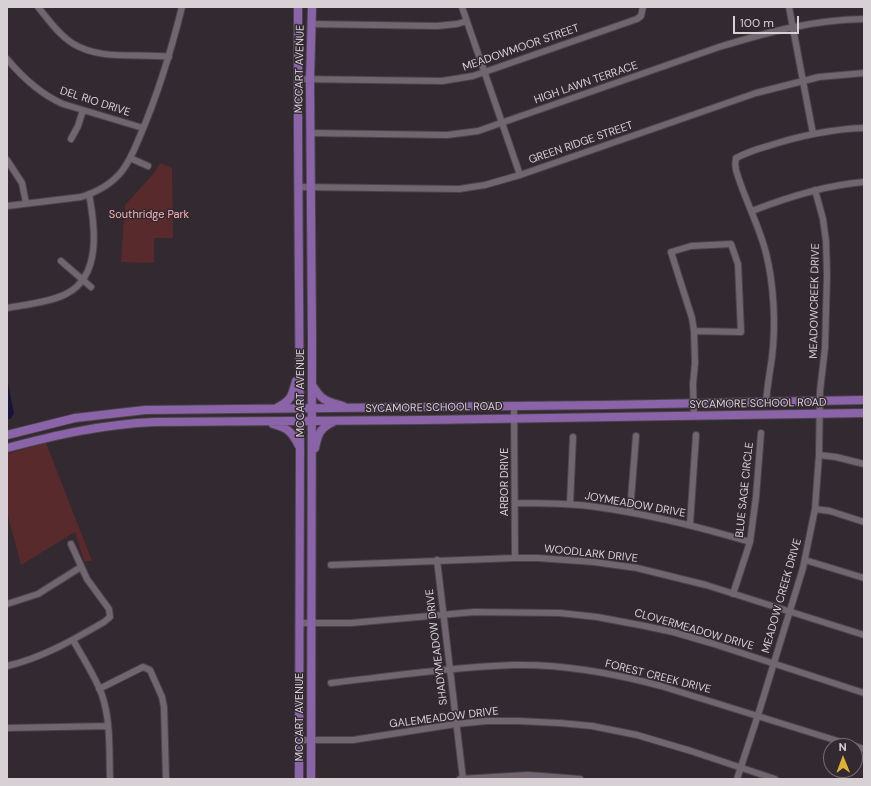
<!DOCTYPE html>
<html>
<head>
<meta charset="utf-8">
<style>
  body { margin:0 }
  #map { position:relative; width:871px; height:786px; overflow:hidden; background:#332931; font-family:"DM Sans",sans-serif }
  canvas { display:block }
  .frame { position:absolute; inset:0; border:8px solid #d7d1d6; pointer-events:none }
  .north { position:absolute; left:823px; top:738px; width:40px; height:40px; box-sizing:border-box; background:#332931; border:1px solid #756c73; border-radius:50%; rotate:359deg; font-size:11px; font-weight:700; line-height:16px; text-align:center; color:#d7d1d6 }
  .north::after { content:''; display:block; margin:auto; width:14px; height:18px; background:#dbb233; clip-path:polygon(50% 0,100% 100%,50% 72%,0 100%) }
  .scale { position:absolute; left:733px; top:16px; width:66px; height:18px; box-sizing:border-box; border:2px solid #d7d1d6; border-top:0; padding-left:5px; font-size:12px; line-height:14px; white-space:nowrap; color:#d7d1d6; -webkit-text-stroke:3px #332931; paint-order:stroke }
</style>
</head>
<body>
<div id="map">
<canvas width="871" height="786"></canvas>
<div class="frame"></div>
<div class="north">N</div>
<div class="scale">100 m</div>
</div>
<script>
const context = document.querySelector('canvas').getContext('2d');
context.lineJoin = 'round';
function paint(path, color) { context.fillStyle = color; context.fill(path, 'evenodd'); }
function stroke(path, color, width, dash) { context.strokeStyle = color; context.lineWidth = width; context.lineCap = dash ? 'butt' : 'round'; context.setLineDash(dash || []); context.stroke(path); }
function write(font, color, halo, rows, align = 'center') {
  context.font = font + ' "DM Sans",sans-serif'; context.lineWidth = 3; context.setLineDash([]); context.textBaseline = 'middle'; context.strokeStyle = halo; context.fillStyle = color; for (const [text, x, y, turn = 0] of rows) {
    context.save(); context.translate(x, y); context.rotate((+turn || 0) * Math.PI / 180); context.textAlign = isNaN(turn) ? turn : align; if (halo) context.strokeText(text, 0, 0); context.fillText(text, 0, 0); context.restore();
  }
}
const green = new Path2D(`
  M160,163L172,168L173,238H154V263L121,262L125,205L155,172Z
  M46,443L92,561H84L75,532L21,565L7,512V454Z`);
const water = new Path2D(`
  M7,378L14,414L10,419H7Z`);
const minor = new Path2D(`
  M38,7C48,19 58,34 72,43C100,61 137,53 169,57
  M462,7L520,175
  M789,7L813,134
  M311,24L437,26L457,24L467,21
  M7,59C23,78 40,94 63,104L143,128
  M298,79L442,81L473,76L637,19L641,16L643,7
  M310,133L447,135L478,131L719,47C769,32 811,20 864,19
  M71,139L78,126L83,110
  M130,158L148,166
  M7,160L22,183L26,203
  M298,187L459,189L485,185L520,175L756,93L819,77L864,73
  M7,206L81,197C97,192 111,185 122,171C130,161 135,148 140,136C158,94 171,51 182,7
  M752,211C788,197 825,185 864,182
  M61,261L91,287
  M7,308C24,305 51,302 66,294C102,276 95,226 89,194
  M766,403C767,387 770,372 772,357C776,325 774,285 766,253C759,225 744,198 736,170C735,166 735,162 736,158C746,153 757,149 768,146C799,136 831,129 864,128
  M514,406L515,558
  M694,416L693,384L695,363L694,331L692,318L671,252L691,246L731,244L738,264L741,332L694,331
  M819,455L836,457L864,464
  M515,503C540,503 564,503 589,506C643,513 697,526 750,542
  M570,504L573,437
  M815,509L830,511L864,522
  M630,512L636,436
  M690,524L696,435
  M437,560L463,779
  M805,560L864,578
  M331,565L515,558H538L594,562L637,568L706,585L864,635
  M733,594L750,542L756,497L761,433
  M7,604L38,594L81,567
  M299,623H351L474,612L560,613L597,617L645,626L673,632L714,644L864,693
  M73,640C83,658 95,676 102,695C111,721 109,752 110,779
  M7,666C42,658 73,640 104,622L110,617L109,609L87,579L71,544
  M331,683C392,676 453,667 514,665C563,664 613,673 661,686L854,746
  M99,689L143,667L150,670L162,697L164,707L166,779
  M7,728L108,726
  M299,740H353L456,724L486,721H518L560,723L592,726L637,735L691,751L775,779
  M855,746L864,749
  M460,779L528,775L580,779
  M737,779L758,715L803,568L815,509L819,455L820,391L825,348L827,275L826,241L823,219L815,190`);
const major = new Path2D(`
  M298,7V134L300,447L299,779
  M312,385C322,401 326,401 343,406
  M278,407C292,400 292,395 296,381
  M273,424C288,428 292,432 299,446
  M7,435L75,418L145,410L606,405L864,400
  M7,448C56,435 104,424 155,422L423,420L864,413
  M315,448C318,433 320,428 335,421
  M311,779L312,339L310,80L312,7`);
const streetNames = [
  ["MEADOWMOOR STREET",521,48,-19],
  ["MCCART AVENUE",300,69,-89],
  ["HIGH LAWN TERRACE",586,83,-19],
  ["DEL RIO DRIVE",95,102,18],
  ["GREEN RIDGE STREET",581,143,-19],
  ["MEADOWCREEK DRIVE",815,301,-89],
  ["MCCART AVENUE",301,393,-90],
  ["SYCAMORE SCHOOL ROAD",758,404,-1],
  ["SYCAMORE SCHOOL ROAD",434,408,-1],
  ["ARBOR DRIVE",505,482,-90],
  ["BLUE SAGE CIRCLE",745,490,-84],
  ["JOYMEADOW DRIVE",635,505,10],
  ["WOODLARK DRIVE",591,554,6],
  ["MEADOW CREEK DRIVE",782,596,-74],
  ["CLOVERMEADOW DRIVE",694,630,16],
  ["SHADYMEADOW DRIVE",437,647,-97],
  ["FOREST CREEK DRIVE",658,677,14],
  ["MCCART AVENUE",300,717,-90],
  ["GALEMEADOW DRIVE",444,718,-7]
];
const parkNames = [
  ["Southridge Park",149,215]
];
paint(green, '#582a2c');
paint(water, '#17133a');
stroke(minor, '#4c444a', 8);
stroke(major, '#4c444a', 10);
stroke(minor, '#71656f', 6);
stroke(major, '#8b63a8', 8);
write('11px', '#d7d1d6', '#332931', streetNames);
write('11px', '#f7b2b3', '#332931', parkNames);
</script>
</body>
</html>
